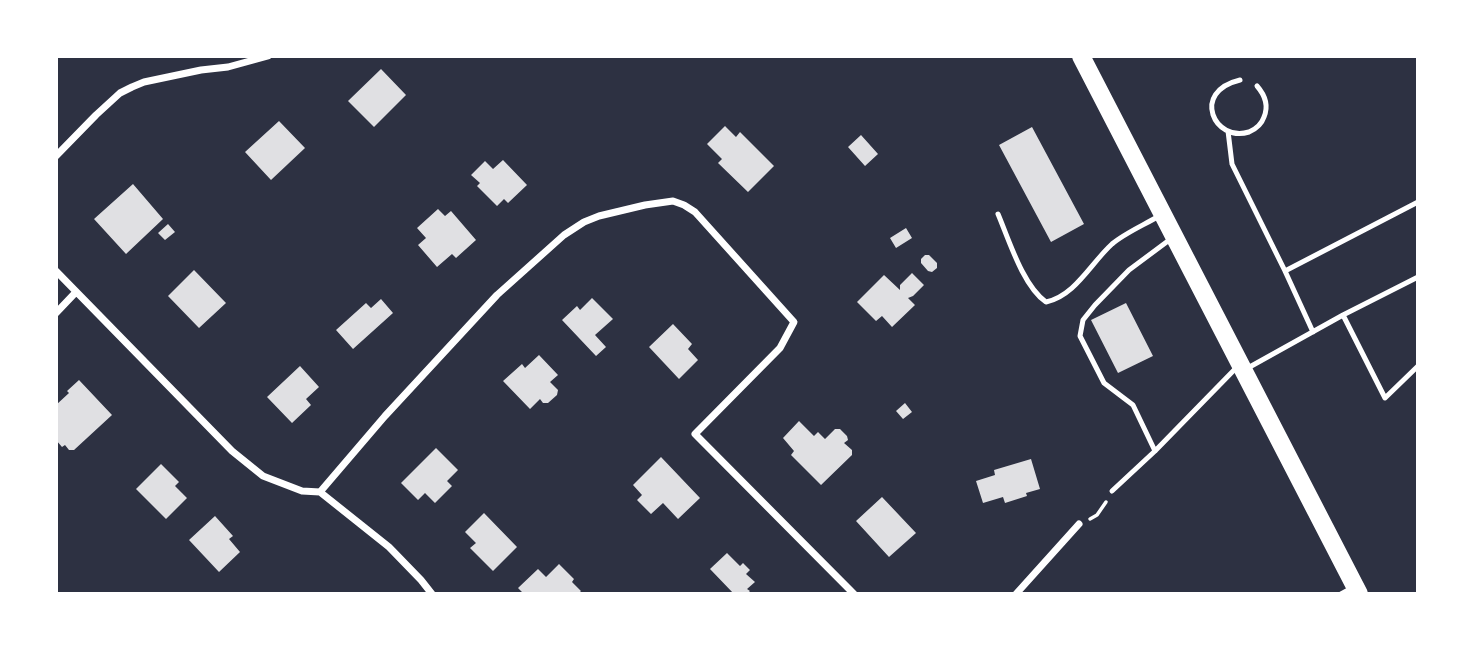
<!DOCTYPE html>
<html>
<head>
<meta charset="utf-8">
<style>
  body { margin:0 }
  #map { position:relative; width:1474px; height:650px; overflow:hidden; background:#2d3142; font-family:Montserrat,sans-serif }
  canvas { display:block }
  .frame { position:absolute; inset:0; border:58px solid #fff; pointer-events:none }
</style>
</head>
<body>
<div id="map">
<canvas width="1474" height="650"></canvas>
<div class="frame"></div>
</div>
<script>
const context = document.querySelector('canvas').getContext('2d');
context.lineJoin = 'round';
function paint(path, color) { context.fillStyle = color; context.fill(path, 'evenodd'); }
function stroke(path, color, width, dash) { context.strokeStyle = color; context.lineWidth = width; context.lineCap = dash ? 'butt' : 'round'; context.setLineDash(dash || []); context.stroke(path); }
const building = new Path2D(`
  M381,69L406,95L374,127L348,101Z
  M279,121L305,148L271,180L245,152Z
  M725,126L736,137L740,132L774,166L748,192L718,163L722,159L707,144Z
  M1032,127L1084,224L1051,242L999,145Z
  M861,135L878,154L865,166L848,147Z
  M503,160L527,185L508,203L504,199L497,206L477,186L480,183L471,175L485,161L493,169Z
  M133,184L163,219L126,254L94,219Z
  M438,209L445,216L451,211L476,240L456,258L452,254L437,267L418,245L426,238L417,228Z
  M168,224L175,232L165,240L158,233Z
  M906,228L912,238L896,248L890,238Z
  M925,255H929L937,263V268L932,272L928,271L921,263V259Z
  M194,270L226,303L199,328L168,296Z
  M912,273L924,285L913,296L908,298L915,305L892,327L882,316L876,321L857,302L884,275L900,290V285Z
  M592,298L613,319L595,335L606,347L596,356L562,320L577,306L580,310Z
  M381,299L393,313L353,349L336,330L366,303L371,308Z
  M1126,303L1153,356L1118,373L1091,320Z
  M673,324L692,344L688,349L698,360L679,379L649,347Z
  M539,355L558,375L550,382L558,390L557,395L548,403H543L540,399L530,409L503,381L522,364L525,368Z
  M300,366L319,387L306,399L311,405L292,423L267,397Z
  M79,380L112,415L74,450H69L65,445L62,447L56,440V405L69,393L67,391Z
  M905,403L912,412L903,419L896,411Z
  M799,421L814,436L818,432L825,439L835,429H840L847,436L848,440L844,443L852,450V455L821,485L791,455L794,451L783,438Z
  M436,448L458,470L447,481L452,486L435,503L425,493L418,500L401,483Z
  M661,457L700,498L678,519L663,503L651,514L637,500L642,495L633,485Z
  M1031,459L1040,489L1026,493L1027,496L1005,503L1003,497L983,503L976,481L995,475L994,470Z
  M161,464L179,482L175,486L187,498L166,519L136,489Z
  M882,497L916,533L889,557L856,521Z
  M484,513L517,547L493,571L470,548L476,543L465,532Z
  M215,516L233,536L229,539L240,552L219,572L189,540Z
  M727,553L740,566L743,563L750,570L746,574L755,582L747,589L750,591L747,594H734L710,569Z
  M559,564L574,579L572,582L581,591L578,594H524L518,588L538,569L546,577Z`);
const path = new Path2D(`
  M1090,519L1097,515L1106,502`);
const service = new Path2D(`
  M1240,80C1190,92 1215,143 1249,132C1256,129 1262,123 1264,117C1269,105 1264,94 1257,86
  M1228,131L1232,164L1285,271L1418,202
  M998,214C1009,240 1023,286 1046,302C1075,296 1091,263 1112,244C1125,233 1144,225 1159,216
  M1285,271L1313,332
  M1343,315L1385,398L1418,366
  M1246,369L1343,315L1418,277
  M1155,451L1133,405L1104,383L1080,336L1083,320L1095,305L1129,270L1172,238
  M1112,491L1155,451L1238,366
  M1341,594L1352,588`);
const minor = new Path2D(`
  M56,156L96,115L120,93L132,87L144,82L201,70L228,67L268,56
  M56,271L232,451L263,476L302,491L320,492L389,547L421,580L432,594
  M56,313L76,292
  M320,492L385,416L497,295L564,235L584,222L599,216L645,205L673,201L684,205L695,212L794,322L780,348L695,434L854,594
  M1016,594L1079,524`);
const primary = new Path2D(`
  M1081,56L1359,594`);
paint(building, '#e0e0e3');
stroke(path, '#fff', 3.5);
stroke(service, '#fff', 5);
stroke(minor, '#fff', 7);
stroke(primary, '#fff', 18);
</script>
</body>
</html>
